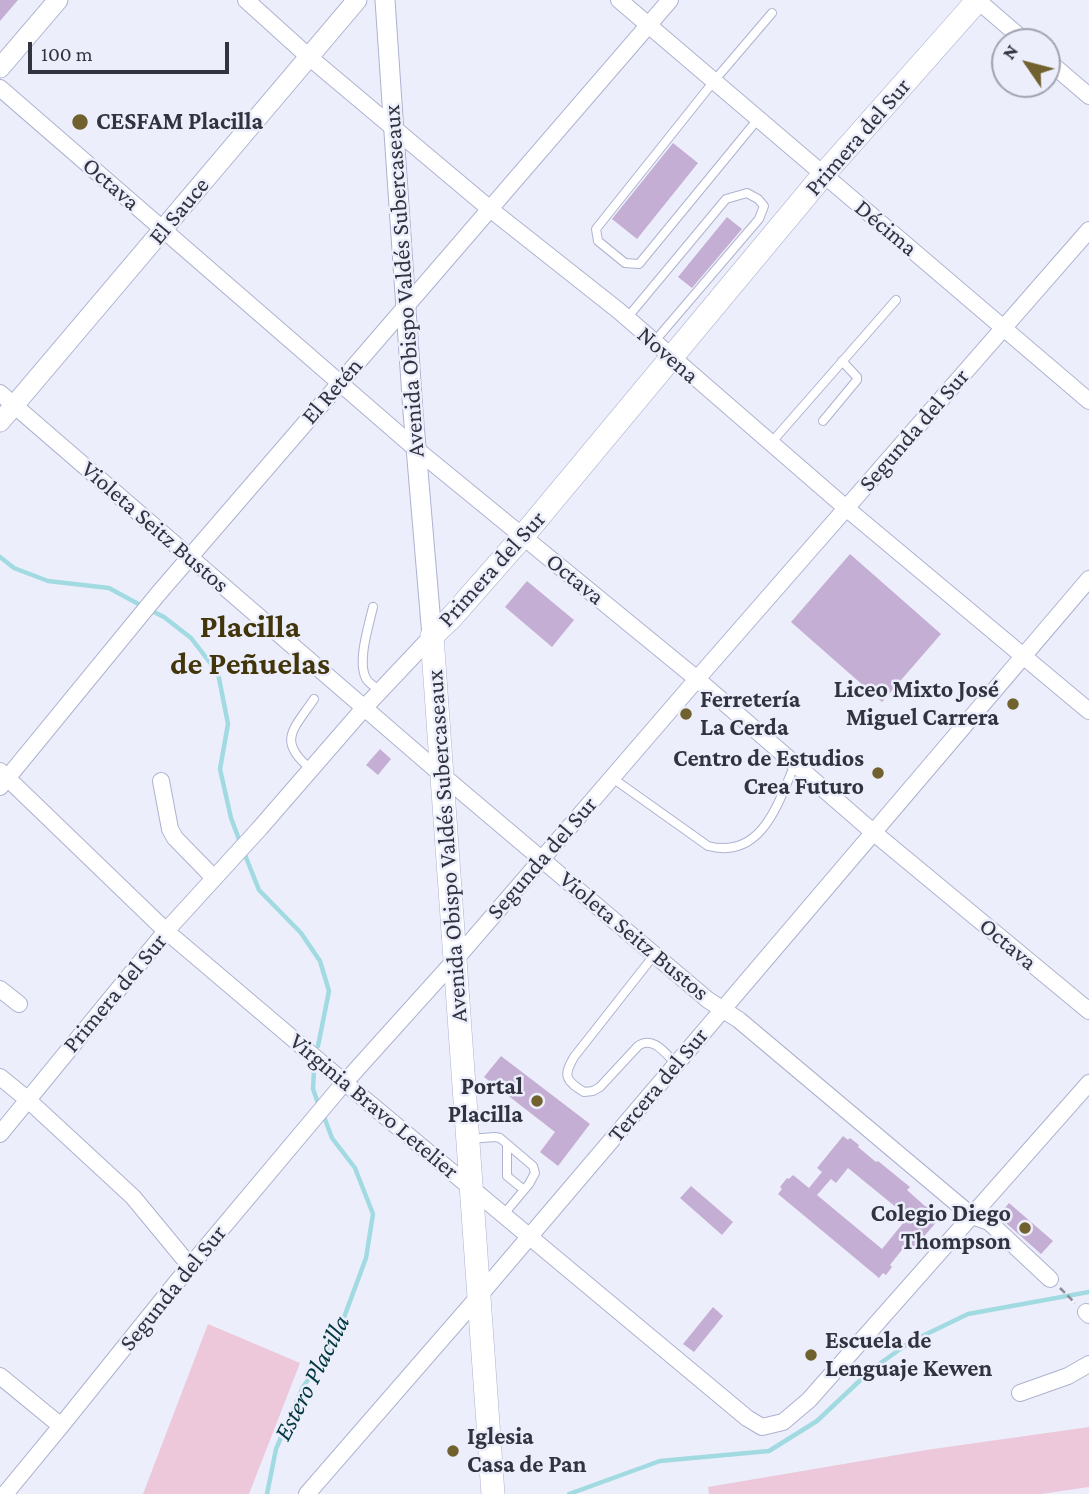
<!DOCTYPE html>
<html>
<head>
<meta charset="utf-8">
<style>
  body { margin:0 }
  #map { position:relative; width:1089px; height:1494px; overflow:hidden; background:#eceffb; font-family:"Crimson Pro",serif }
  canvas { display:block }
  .north { position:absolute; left:991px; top:28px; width:70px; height:70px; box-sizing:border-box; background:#eceffb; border:2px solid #a1a4b0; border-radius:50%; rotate:305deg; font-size:19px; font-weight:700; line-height:28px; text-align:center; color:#31333f }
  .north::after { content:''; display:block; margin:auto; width:24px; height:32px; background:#71612f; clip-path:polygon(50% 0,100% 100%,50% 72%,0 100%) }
  .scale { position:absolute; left:28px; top:42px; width:201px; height:32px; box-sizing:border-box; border:4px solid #31333f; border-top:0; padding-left:9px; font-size:21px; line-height:24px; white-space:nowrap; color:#31333f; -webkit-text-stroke:5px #eceffb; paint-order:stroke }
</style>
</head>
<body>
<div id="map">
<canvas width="1089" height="1494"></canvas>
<div class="north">N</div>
<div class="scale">100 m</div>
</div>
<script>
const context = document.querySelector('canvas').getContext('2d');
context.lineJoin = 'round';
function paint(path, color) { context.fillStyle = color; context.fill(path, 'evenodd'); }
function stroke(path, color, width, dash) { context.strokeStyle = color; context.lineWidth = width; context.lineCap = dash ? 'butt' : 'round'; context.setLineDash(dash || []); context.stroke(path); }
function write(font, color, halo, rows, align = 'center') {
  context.font = font + ' "Crimson Pro",serif'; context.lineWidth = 5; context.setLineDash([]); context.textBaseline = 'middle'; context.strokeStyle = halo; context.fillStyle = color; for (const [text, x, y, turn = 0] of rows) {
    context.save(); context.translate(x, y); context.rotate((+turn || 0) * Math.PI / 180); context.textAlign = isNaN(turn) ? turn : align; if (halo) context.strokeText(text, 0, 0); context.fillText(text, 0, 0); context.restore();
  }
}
const green = new Path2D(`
  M208,1324L300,1363L249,1494H143Z
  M1089,1427V1487L1041,1494H709L708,1487L926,1450Z`);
const stream = new Path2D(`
  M0,557L14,568L48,581L109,588L142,606
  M150,610L164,617L191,638L218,673L228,724L220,769L231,818L240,842
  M243,850L259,890L301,933L320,961L329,991L318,1046
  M314,1070L313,1089L319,1106
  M267,1494L276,1449L303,1387L336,1339L366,1258L373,1214L355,1168L332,1138L323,1114
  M569,1494L660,1461L769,1451L817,1421L871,1370L910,1342L968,1314L1089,1292`);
const building = new Path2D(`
  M0,0H18L0,21Z
  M673,143L698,163L637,239L612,219Z
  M727,217L742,229L692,288L678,277Z
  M850,554L941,634L882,702L791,622Z
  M527,581L574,620L552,647L505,607Z
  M380,749L391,759L378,775L366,765Z
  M501,1056L590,1124L558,1166L540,1152L555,1132L484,1077Z
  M843,1136L848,1140L850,1138L859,1145L858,1147L876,1162L878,1161L910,1187L907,1190L926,1207L928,1204L936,1211L935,1214L940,1218L913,1249L908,1245L906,1247L905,1246L890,1265L892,1267L886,1275L883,1273L879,1278L778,1194L782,1189L780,1187L787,1178L789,1179L793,1175L809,1188L822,1172L817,1168ZM848,1168L908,1217L882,1249L817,1195L831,1179L836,1183Z
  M691,1186L733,1222L722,1235L680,1198Z
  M1009,1203L1053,1241L1041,1254L998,1216Z
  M713,1307L723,1316L694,1352L683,1344Z`);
const path = new Path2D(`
  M1060,1288L1075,1303`);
const service = new Path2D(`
  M758,119L639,264L625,263L598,241L596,229L714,81L772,13
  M627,318L726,199L747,193L758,199L764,206L759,219L654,342
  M823,421L857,380V377L842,361
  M771,443L896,300
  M373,607C369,625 356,664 367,680C370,684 376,687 380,691
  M311,769C276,741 294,729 314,699
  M611,777L708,846C762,860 778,803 795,764
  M655,954L574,1057C563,1076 565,1080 584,1092L593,1091L600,1087L638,1046C653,1035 666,1054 676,1064
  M469,1139L495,1137L500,1138L533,1166L535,1173L529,1184L504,1214
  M507,1145V1176L524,1190`);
const minor = new Path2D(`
  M246,0L309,57L490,209L619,311L846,508L1089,711
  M619,0L1089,401
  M977,0L1026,42
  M1047,60L1089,96
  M0,88L416,449L697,679L873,832L1089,1011
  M0,393L442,775L708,1000L739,1020L972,1216L989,1222L1050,1279
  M0,771L166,931L344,1082L747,1418L762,1427L783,1422L809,1400L1089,1083
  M161,781L170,829L175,838L214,878
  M0,787L158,594L670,0
  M0,989L19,1004
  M0,1077L27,1099L133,1197L190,1266
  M0,1134L166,931L260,828L365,707L432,636
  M1086,1312L1089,1315
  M0,1376L61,1426
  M1020,1393L1068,1376L1089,1364
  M5,1494L61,1426L176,1283L338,1090L455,960L697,679L1089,230
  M307,1494L479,1296L1089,579`);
const tertiary = new Path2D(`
  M385,0L413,412L432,636
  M0,68L58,0
  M0,422L357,0`);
const secondary = new Path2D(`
  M493,1494L432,636L451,618L523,536L824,174L978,0`);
const markers = [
  [80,122,9,"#71612f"],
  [1013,704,7,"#71612f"],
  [686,714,7,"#71612f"],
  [878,773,7,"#71612f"],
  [537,1101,7,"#71612f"],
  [1025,1228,7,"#71612f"],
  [811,1355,7,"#71612f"],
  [453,1451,7,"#71612f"]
];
const poiNames = [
  ["CESFAM Placilla",96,122],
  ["Liceo Mixto José",999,690,"right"],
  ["Miguel Carrera",999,718,"right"],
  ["Ferretería",700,700],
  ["La Cerda",700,728],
  ["Centro de Estudios",864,759,"right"],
  ["Crea Futuro",864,787,"right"],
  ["Portal",523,1087,"right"],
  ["Placilla",523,1115,"right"],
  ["Colegio Diego",1011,1214,"right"],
  ["Thompson",1011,1242,"right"],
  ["Escuela de",825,1341],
  ["Lenguaje Kewen",825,1369],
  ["Iglesia",467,1437],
  ["Casa de Pan",467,1465]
];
const streetNames = [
  ["Primera del Sur",858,137,-49],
  ["Octava",111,184,41],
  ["El Sauce",179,211,-50],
  ["Décima",886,228,40],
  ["Avenida Obispo Valdés Subercaseaux",404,281,-94],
  ["Novena",668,355,41],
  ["El Retén",332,391,-49],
  ["Segunda del Sur",914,430,-49],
  ["Violeta Seitz Bustos",155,527,41],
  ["Primera del Sur",492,569,-48],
  ["Octava",575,579,39],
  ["Avenida Obispo Valdés Subercaseaux",447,846,-94],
  ["Segunda del Sur",542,858,-49],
  ["Violeta Seitz Bustos",634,936,40],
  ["Octava",1008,944,40],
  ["Primera del Sur",115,993,-50],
  ["Tercera del Sur",658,1085,-50],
  ["Virginia Bravo Letelier",374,1106,40],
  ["Segunda del Sur",173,1288,-51]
];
const waterNames = [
  ["Estero Placilla",312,1378,-63]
];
const districtNames = [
  ["Placilla",250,627],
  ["de Peñuelas",250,664]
];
paint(green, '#ecc8da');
stroke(stream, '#a2dae2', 4.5);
paint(building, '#c5aed3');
stroke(service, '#adb2d0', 10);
stroke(minor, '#adb2d0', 18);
stroke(tertiary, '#adb2d0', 21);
stroke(secondary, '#adb2d0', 24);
stroke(path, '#8a8c98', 2.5, [7, 3.5]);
stroke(service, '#fff', 8);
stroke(minor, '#fff', 16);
stroke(tertiary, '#fff', 19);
stroke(secondary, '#fff', 23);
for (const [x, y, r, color] of markers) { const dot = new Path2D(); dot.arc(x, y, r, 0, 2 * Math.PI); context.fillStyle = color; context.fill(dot); stroke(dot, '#eceffb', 2.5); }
write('bold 24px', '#31333f', '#eceffb', poiNames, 'left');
write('24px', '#31333f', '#eceffb', streetNames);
write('italic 26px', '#01383f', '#eceffb', waterNames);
write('bold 32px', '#42350b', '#eceffb', districtNames);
</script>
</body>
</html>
